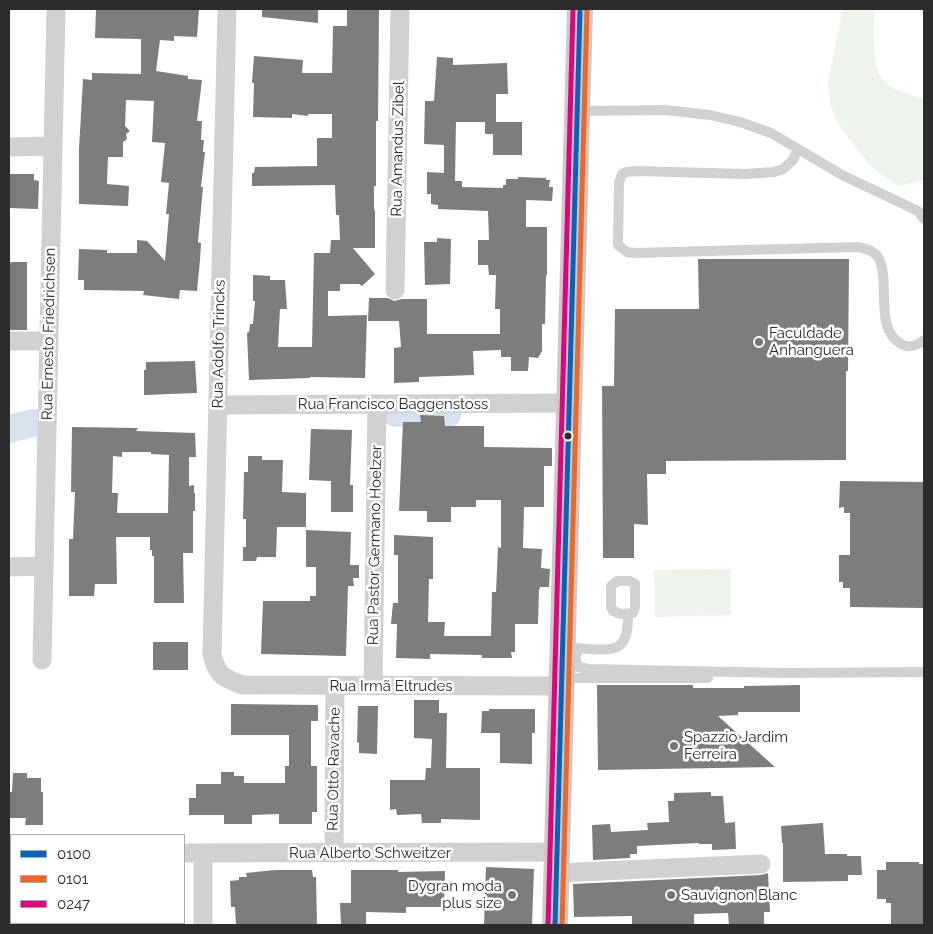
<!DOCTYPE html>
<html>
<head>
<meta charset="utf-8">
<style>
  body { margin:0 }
  #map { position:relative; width:933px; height:934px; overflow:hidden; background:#fff; font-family:Raleway,sans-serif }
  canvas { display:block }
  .frame { position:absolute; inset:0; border:10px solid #2c2c2c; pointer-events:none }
  .legend { position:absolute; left:10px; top:834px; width:175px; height:90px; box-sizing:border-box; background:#fff; border:1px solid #ababab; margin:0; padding:6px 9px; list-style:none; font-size:15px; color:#2c2c2c }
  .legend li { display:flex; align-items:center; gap:10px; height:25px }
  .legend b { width:25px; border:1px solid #ababab }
</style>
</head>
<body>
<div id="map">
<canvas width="933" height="934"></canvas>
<div class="frame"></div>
<ul class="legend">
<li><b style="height:6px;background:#0065bd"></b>0100</li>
<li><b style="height:6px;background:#f26522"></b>0101</li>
<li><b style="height:6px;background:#e5007d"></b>0247</li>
</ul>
</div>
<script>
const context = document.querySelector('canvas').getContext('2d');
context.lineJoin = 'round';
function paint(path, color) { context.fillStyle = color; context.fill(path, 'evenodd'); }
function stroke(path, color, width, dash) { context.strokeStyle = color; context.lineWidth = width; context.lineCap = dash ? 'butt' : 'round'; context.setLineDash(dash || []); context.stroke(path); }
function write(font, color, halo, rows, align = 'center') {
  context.font = font + ' Raleway,sans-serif'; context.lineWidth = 5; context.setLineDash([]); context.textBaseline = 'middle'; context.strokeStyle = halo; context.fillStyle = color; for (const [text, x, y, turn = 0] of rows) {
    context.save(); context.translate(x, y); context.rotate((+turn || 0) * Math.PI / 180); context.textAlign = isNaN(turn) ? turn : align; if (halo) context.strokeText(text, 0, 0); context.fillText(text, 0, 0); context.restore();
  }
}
const green = new Path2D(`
  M843,9H875C873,27 872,63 882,79C889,89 913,96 924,99V180L899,186L871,167L840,127L830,105L828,81Z
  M731,569V615L655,617L654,570Z`);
const river = new Path2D(`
  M396,413L447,414
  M9,429L33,423`);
const building = new Path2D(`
  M96,9H199L197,37L174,36V41L160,40L156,71L188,76V79L202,80L197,121H202L201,140H204L203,152H205L201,187H203L198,242L201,243L200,260L197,291L180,290L179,299L143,295L144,291L84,290V280H78L79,249L107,250V253H137V240L147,241L165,261L169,214H166L169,183L161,182L165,143L152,142L154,101L126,100L125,126L130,131L126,134L127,139L123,142V157H108L107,184L129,186L128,206L79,204V149L83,79L92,80V73L141,74V39L95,38Z
  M262,9H318V23L262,17Z
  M347,9H379L378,121H376V186H374V209L375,211V248H353L375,274L362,286L359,284H340V291H328V316L367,315L365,378L310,377V378L249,380L247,333L249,332L250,324H253L255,301H253V275L270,276V280H285L287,309H280L278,347H312L314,253H330L331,240H340L339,215H336L335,185L252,186V173H254L255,167L317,166V138H332V114H308V116L292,114V118L253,117L254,83H252L254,56L303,60L302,73H332L333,26H347Z
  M437,57L453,58V65L507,63L508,94H496V122H456L455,181H462V187L503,188V185H506V179H518V177L546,178V180H550L549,187H553L552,201L526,200V227H547V275H546L545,324H542V351L538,358L529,357L528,371H511V357H501V350L473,351L474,375L419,377V382L394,383V348L401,347L399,321H368L369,298H388L394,301L402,299H427V334H500V309H495L496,275H489L488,265H478V240H489L488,211L438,209V205L431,204V194H427V172L444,173V145L424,144L425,101H434Z
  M485,122H522V155H493V134H485Z
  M9,174H34V180L39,181L38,209L9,208Z
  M437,238L451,239L450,284L425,285L424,242H437Z
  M698,259H849L848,371H846V460L666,461V474H647L648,525L634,524V558H603L602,386H614L615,309H699Z
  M11,262H27V330H10L9,263Z
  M195,361L197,393L144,395V370H146V362Z
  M420,415L444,416L445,426H484V447L552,448V466H544V507H524L523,548L542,549L541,568L550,569L549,587H540V589H539L538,624H515V652H511L512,658H482V655L430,654V659L396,658L397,624H391L393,603H398V555H394V535L433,537V579H429L428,622H445L444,636H491L492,592H496L498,547L501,548V500H476V507H451V522H427V511H399L403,422H421Z
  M72,427L138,428L136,431L195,433L196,457H189V486L194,485V493H195V511H193V553H183L184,603H154V556H152V550H150V537H116L117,584H95L94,596H69V539H73L75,492H71ZM122,452H151V454L169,455L168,513H117L118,493H112L113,456L122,457Z
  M311,429L352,430L350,485H353V512H331V481L309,480Z
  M248,456H262V460H283L282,492L306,493V527H277L276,557H257L256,561H243V547H246V519H243L244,472H248Z
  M840,481L924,482V608L850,607V588H843V582H839V555H850V513H844V507L839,508Z
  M306,530L351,532L350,565H359V578H353L354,586H348L346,656L261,654L263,601H310V596H316V567H306Z
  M153,642H188V670H153Z
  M597,685H693V688H744V686L800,685V712H738V715L718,716L775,767L598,770Z
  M414,700H439V713H447L446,768H480V820L441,819V823H422L421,814L397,815L396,809L390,810V780H425L426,768H431L432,739L414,738Z
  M231,704L318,705V721H311V766H317V812H312V824H279V814L252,815V824H224V815H189V798H196V784H221V772H234V776H244V783H285V766H289V735H231Z
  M358,706H378L377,754L359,753V743L357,742Z
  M489,709H535V733H532V764L500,763V733H481L482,711H489Z
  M13,773H27V778H41V792H43V825H25L26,818H9V792H12Z
  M711,792V796H723L725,823L735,822L736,849L712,850V844H699V843L637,846V854H630V858L593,860L592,825L610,824L611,832L648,830L647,823L669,822L668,801H674V793Z
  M823,823L825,854H847V856H861L862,875H848V881L783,882V843H782L781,826Z
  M886,862H919V864H924V925H891V903H886V899H877V870H886Z
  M486,867L534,869L532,925H484Z
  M275,870H312L313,877H316L317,925H236L235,907H231L230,881L239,880V877H247L246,873Z
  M351,870H398V872L445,871L444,907H406V913L366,912V925H341L340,903H351Z
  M768,873L770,912H764V925H729L728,913L694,914V925H632V916L574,917L573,884L761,875Z`);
const service = new Path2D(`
  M578,111L665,110L710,115L740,122L771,133L842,175L918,211L924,219
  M798,149L793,160L783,169L774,172L746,174L637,171L626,172L622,174L619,183L618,245L627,252L635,253L858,247C865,248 873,250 878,257C892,281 872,330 903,345C910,348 918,345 924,340
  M617,581H630L635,584V608L633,613L621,614L613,611L611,607V586Z
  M573,648C608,649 629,659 628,614
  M579,648L575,657L578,667L588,669L786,673L924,672
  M563,678H708`);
const minor = new Path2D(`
  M227,9L212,655C217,675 224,679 243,685L561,686
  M9,147L53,146
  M395,290L400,9
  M9,341H48
  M218,405L569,403
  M9,567L44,566
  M42,660L56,9
  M373,686L377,404
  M184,853L557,852
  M334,853L335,686
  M9,854H11
  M556,873L761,864
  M203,925V853`);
const secondary = new Path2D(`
  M555,925L580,9`);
const bus1 = new Path2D(`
  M555,925L580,9`);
const bus2 = new Path2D(`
  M562,925L587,9`);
const bus3 = new Path2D(`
  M548,925L573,9`);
const markers = [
  [759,342,5,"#767676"],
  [568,436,4.5,"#2c2c2c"],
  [674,746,5,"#767676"],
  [512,895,5,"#767676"],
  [671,895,5,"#767676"]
];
const streetNames = [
  ["Rua Amandus Zibel",398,149,-89],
  ["Rua Ernesto Friedrichsen",49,334,-89],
  ["Rua Adolfo Trincks",219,344,-89],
  ["Rua Francisco Baggenstoss",393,404],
  ["Rua Pastor Germano Hoelzer",375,545,-89],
  ["Rua Irmã Eltrudes",391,686],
  ["Rua Otto Ravache",334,769,-89],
  ["Rua Alberto Schweitzer",370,853]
];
const poiNames = [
  ["Faculdade",769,333],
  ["Anhanguera",769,350],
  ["Spazzio Jardim",684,737],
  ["Ferreira",684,754],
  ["Dygran moda",502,886,"right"],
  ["plus size",502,903,"right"],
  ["Sauvignon Blanc",681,895]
];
paint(green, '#eef3eb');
stroke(river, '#d8e2ef', 28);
paint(building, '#7d7d7d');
stroke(service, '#d1d1d1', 10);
stroke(minor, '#d1d1d1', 19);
stroke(secondary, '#cacaca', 26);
stroke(bus1, '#0065bd', 5);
stroke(bus2, '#f26522', 5);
stroke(bus3, '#e5007d', 5);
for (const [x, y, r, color] of markers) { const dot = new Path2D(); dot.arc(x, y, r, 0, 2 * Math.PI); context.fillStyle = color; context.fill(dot); stroke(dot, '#fff', 2); }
write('15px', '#2c2c2c', '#fff', streetNames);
write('15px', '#2c2c2c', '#fff', poiNames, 'left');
</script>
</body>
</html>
